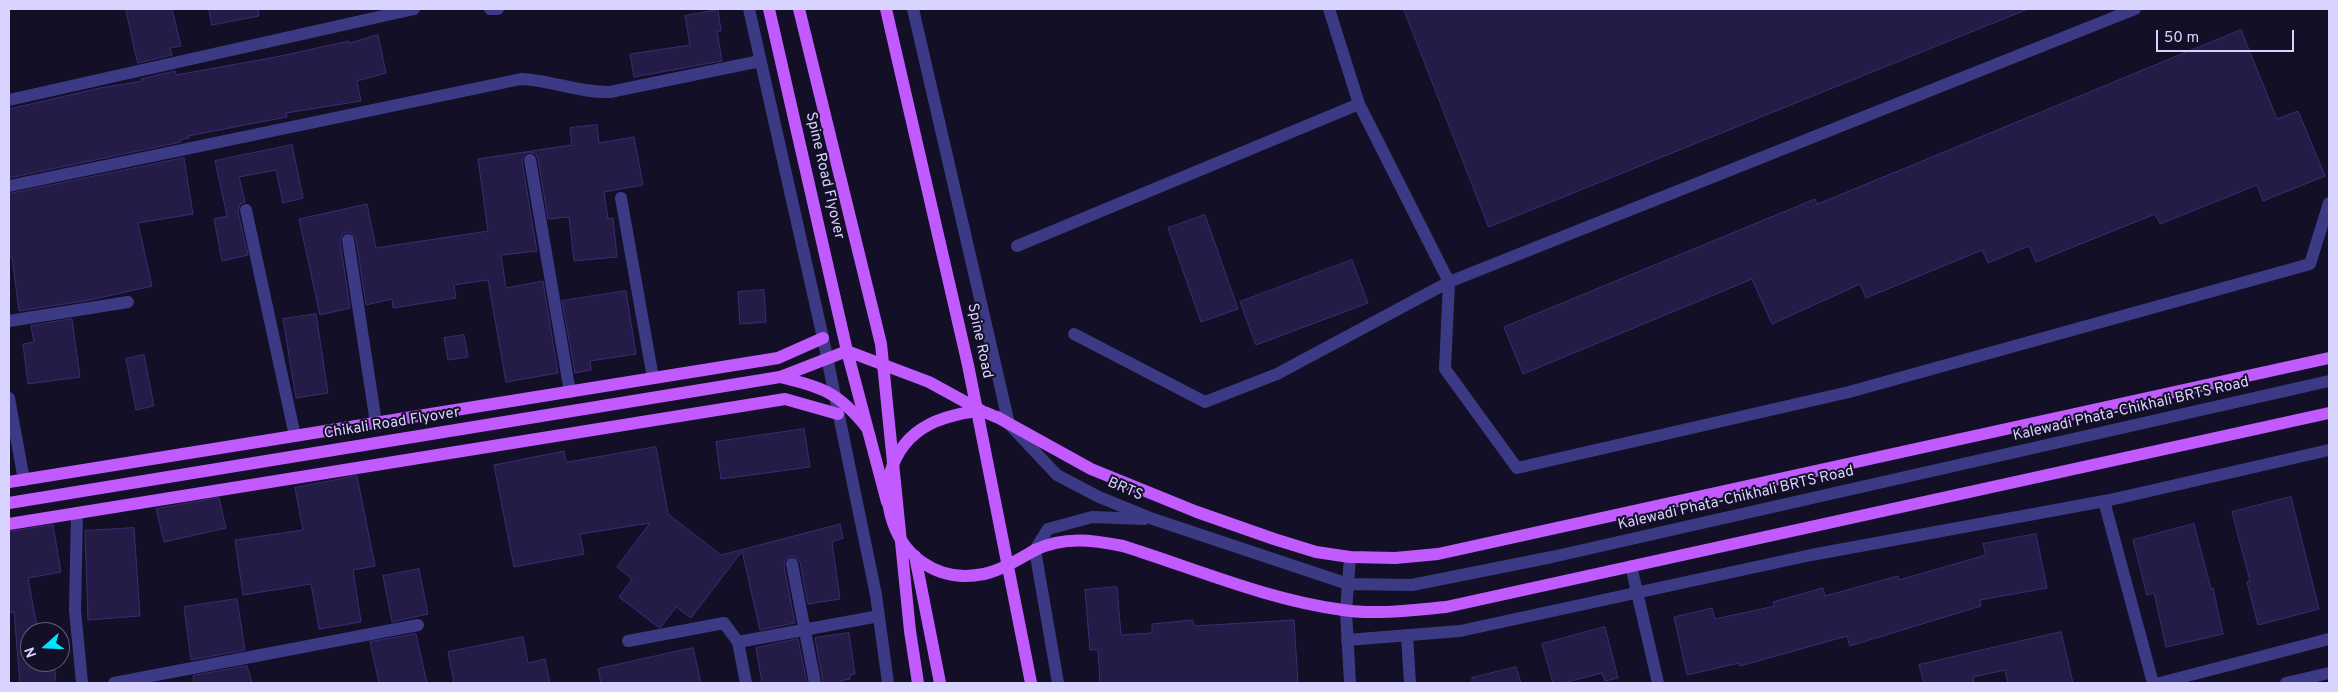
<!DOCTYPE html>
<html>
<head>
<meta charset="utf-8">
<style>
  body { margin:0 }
  #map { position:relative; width:2338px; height:692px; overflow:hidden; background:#130f26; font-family:Overpass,sans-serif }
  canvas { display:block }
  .frame { position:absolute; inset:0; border:10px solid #d9d4ff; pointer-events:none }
  .north { position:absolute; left:20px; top:622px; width:50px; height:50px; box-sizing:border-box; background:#130f26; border:1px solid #625e7d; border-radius:50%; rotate:250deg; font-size:14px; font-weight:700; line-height:20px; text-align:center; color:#d9d4ff }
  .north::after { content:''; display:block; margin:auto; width:18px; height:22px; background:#00e5ff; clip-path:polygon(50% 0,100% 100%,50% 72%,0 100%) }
  .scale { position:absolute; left:2156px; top:30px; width:138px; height:22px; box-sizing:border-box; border:2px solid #d9d4ff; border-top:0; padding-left:6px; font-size:15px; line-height:18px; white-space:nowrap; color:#d9d4ff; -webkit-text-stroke:4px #130f26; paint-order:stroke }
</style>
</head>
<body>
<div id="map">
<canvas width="2338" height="692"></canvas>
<div class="frame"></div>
<div class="north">N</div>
<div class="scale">50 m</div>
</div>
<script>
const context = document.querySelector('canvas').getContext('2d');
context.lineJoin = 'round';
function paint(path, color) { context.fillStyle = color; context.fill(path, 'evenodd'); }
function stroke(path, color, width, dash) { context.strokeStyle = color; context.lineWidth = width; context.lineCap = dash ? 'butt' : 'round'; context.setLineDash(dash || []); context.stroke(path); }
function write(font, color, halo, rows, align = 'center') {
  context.font = font + ' Overpass,sans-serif'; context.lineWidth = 4; context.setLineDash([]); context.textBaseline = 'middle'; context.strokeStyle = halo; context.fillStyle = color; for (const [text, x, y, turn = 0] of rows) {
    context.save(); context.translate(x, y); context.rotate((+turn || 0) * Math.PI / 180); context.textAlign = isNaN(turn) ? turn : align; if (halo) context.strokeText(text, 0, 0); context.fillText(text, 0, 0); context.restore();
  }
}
const building = new Path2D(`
  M126,9H172L181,46L170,48L172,55L138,63Z
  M209,9H258L259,16L212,25Z
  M1404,9H2028L1489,227Z
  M718,10L721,31H717L722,61L634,77L630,54L690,45L685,16Z
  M2241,30L2277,119L2298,111L2325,176L2263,201L2257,185L2160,224L2155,214L2036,262L2029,246L1988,263L1982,250L1866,298L1860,284L1772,324L1752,279L1523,374L1504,327L1815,199L1817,204Z
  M378,35L386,73L357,81L361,101L286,113L287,117L188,136L189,138L180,140L181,142L9,178V109L100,88L142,81L141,79L175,71L176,75L276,57L349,41V43Z
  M597,125L599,143L634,137L643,185L604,192L608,219L613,218L617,257L574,261L569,217L548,219L538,159L536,154L529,152L524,154L522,161L537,251L501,255L506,288L543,281L558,373L506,382L488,280L454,285L456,298L393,308L392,299L366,305L356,239L350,232L343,233L340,241L350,308L320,315L299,219L367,204L376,248L488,231L478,159L572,145L570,128Z
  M292,145L303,198L283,203L276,170L239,177L245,202L240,204L238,212L248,255L222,261L214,219L227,216L215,161Z
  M184,158L193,214L138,223L152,286L90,300L19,311L12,257L9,258V194Z
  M1205,215L1238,309L1201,322L1168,228Z
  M1352,260L1368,303L1256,345L1240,302Z
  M764,290L766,322L740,324L738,292Z
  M626,291L636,354L590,361L591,370L575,373L562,301Z
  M316,314L328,393L296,398L283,319Z
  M72,319L80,377L28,384L23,344L34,342L31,326Z
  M464,335L468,357L448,360L444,338Z
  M144,355L154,406L136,410L126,359Z
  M804,429L810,467L721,479L716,442Z
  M656,447L668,514L721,555L840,524L843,538L832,542L840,599L808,604L800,562L795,557L790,556L785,561L784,566L795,623L760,630L742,551L691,618L676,607L661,627H658L619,597L632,579L617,567L650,523L580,534L584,554L514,567L494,465L564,451L566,462Z
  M357,476L375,566L353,570L361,622L319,629L311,584L243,595L235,540L303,530L295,488Z
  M2291,497L2319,609L2258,625L2247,582L2250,581L2232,512Z
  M219,498L226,528L164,542L156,509Z
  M2194,524L2211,589L2213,588L2223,634L2166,647L2154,593L2147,595L2133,540Z
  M53,525L61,572L28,578L38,632H30V662H54L56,683H20L14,612L9,613V532Z
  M134,528L140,616L88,620L85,531Z
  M2036,534L2047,588L1980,600L1981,606L1850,646L1847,636L1740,666L1739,663L1687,675L1674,617L1712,608L1715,619L1775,606L1773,602L1823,588L1825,596L1898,576L1899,580L1986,555L1983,544Z
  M419,569L428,614L392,622L383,576Z
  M1117,587L1121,635L1152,633V624L1193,620L1194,626L1294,620L1298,683H1100L1098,650H1090L1085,590Z
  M237,599L245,650L191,660L184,607Z
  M1605,627L1618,678L1605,681L1602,673L1563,683H1553L1542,644Z
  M2061,632L2073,683H2008L2005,670L1973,677L1974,683H1924L1919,665Z
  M849,633L855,674L850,675V679L840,681L841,683H823L815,638Z
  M416,634L427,683H379L370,642Z
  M523,637L528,663L545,659L550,683H454L448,652Z
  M798,639L807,683H762L756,648Z
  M693,648L701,683H601L598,669Z
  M247,666L252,683H194L193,676Z
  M1516,667L1521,683H1472V678Z`);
const minor = new Path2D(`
  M490,9H498
  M749,9L823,338L876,595L888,683
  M913,9L1009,424L1057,475L1099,497L1153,519L1348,584L1412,585L1552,557L2329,381
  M1329,9L1359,104L1449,282L2135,9
  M9,100L414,9
  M530,160L570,392
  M9,186L521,79C551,80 579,93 610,92L760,61
  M621,198L653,378
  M246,210L295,436
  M348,240L376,423
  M1017,246L1359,104
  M1449,282L1445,369L1517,468L1849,392L2310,264L2329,203
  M9,321L128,302
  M1074,334L1205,402L1277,374L1449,282
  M9,398L24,480
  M2104,501L2153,683
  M77,513L75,610L82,683
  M792,564L815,683
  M1631,566L1658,683
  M1407,636L1410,683
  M1347,640L1460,631L1811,555L2110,500L2329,450
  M628,641L724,623L738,642
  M114,683L418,625
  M746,683L738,642L879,616
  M1058,683L1035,550L1048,529L1092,517L1144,519
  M1350,683L1346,611L1350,557
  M2160,683L2329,639
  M2286,683L2329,673`);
const major = new Path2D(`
  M769,9L847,351L887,502
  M799,9L881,344L910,631L918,683
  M886,9L968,365L1031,683
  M997,417L1091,469L1197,512L1274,539L1316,552L1350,557L1395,558L1438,554L2329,358
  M9,482L778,358L823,338
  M9,503L780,377
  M9,524L785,399L838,414
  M1035,550C1064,536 1093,540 1123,546C1196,569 1268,600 1343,610C1377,615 1413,610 1446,607L2329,413
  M915,556L940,683`);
const majorBridge = new Path2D(`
  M780,377L847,351L929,382L982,411
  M780,377C823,387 839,393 867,428
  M997,417C992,416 987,412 983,412C973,410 955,415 945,418C847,449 885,594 984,574C1002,570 1019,559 1035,550`);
const streetNames = [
  ["Spine Road Flyover",824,176,77],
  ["Spine Road",979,341,78],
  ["Kalewadi Phata-Chikhali BRTS Road",2131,410,-13],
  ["Chikali Road Flyover",392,424,-9],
  ["BRTS",1125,490,23],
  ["Kalewadi Phata-Chikhali BRTS Road",1736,499,-13]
];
paint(building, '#241b47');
stroke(building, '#3b2d73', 1);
stroke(minor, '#3d3a85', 12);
stroke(major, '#c25bff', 12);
stroke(majorBridge, '#c25bff', 12);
write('15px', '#d9d4ff', '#130f26', streetNames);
</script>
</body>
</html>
